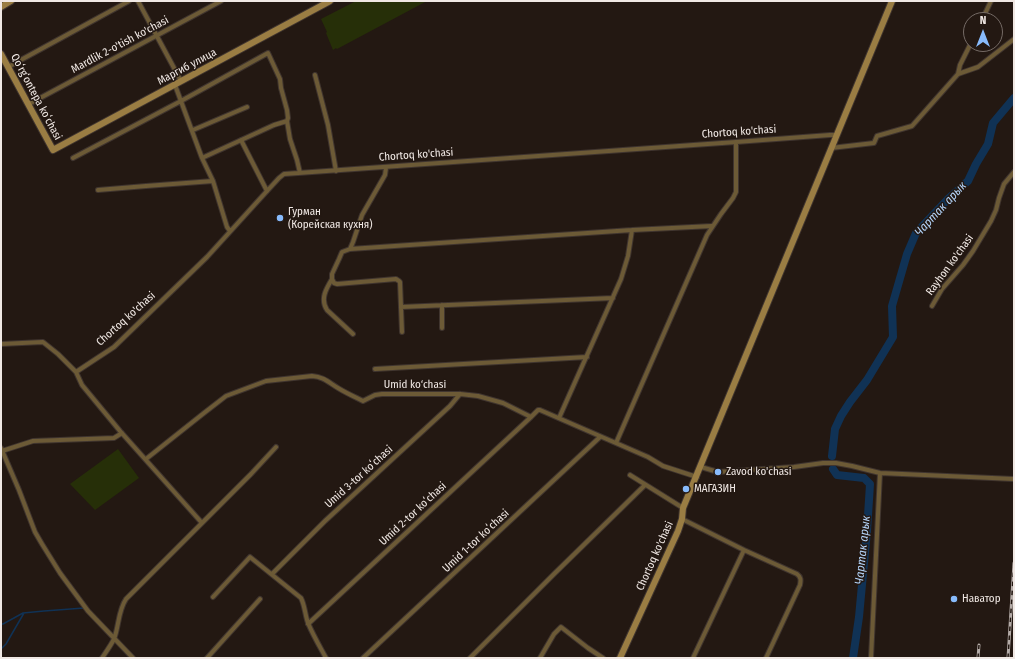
<!DOCTYPE html>
<html>
<head>
<meta charset="utf-8">
<style>
  body { margin:0 }
  #map { position:relative; width:1015px; height:659px; overflow:hidden; background:#231812; font-family:"Fira Sans Condensed",sans-serif }
  canvas { display:block }
  .frame { position:absolute; inset:0; border:2px solid #f0e8e4; pointer-events:none }
  .north { position:absolute; left:963px; top:12px; width:40px; height:40px; box-sizing:border-box; background:#231812; border:1px solid #756b66; border-radius:50%; rotate:0deg; font-size:11px; font-weight:700; line-height:16px; text-align:center; color:#f0e8e4 }
  .north::after { content:''; display:block; margin:auto; width:14px; height:18px; background:#88bbfc; clip-path:polygon(50% 0,100% 100%,50% 72%,0 100%) }
</style>
</head>
<body>
<div id="map">
<canvas width="1015" height="659"></canvas>
<div class="frame"></div>
<div class="north">N</div>
</div>
<script>
const context = document.querySelector('canvas').getContext('2d');
context.lineJoin = 'round';
function paint(path, color) { context.fillStyle = color; context.fill(path, 'evenodd'); }
function stroke(path, color, width, dash) { context.strokeStyle = color; context.lineWidth = width; context.lineCap = dash ? 'butt' : 'round'; context.setLineDash(dash || []); context.stroke(path); }
function write(font, color, halo, rows, align = 'center') {
  context.font = font + ' "Fira Sans Condensed",sans-serif'; context.lineWidth = 3; context.setLineDash([]); context.textBaseline = 'middle'; context.strokeStyle = halo; context.fillStyle = color; for (const [text, x, y, turn = 0] of rows) {
    context.save(); context.translate(x, y); context.rotate((+turn || 0) * Math.PI / 180); context.textAlign = isNaN(turn) ? turn : align; if (halo) context.strokeText(text, 0, 0); context.fillText(text, 0, 0); context.restore();
  }
}
const green = new Path2D(`
  M356,1H427L337,49L336,48L333,50L326,33L327,32L321,19Z
  M118,449L139,478L95,510L70,484Z`);
const stream = new Path2D(`
  M1,624H3L23,613L44,611L84,608
  M1,649L6,644L24,613`);
const river = new Path2D(`
  M832,456L835,429L841,416L850,402L867,380L893,337L892,306L907,254L916,233L948,199L968,181L976,164L988,144L993,123L1014,98
  M833,469L837,475L864,478L870,484L867,531L859,617L853,658`);
const street = new Path2D(`
  M138,1L181,81
  M982,20L991,1
  M8,67L129,1
  M958,74L978,67L1014,39
  M315,75L328,125L336,171
  M175,85L202,158L213,181L227,227L230,231
  M29,104L221,1
  M193,130L247,107
  M241,140L267,191
  M831,148L874,143L877,136L912,126L958,74L960,65L971,43
  M73,158L181,101L268,53L280,79L281,88L287,110L288,118L287,121L290,139L297,160L300,173
  M202,158L274,125L287,121
  M386,168L385,175L362,215L353,242L350,249L342,252L339,259L332,274V279L334,283L337,284L396,279L399,281L400,282L401,307L613,298
  M98,190L146,186L213,181
  M350,249L632,230L712,226
  M332,279C326,289 320,299 327,310L353,334
  M442,305V328
  M932,306L942,289L963,265L973,251L991,221L996,210L999,198L1004,184L1014,172
  M401,307L402,332
  M1,344L43,342L58,354L76,372L82,385L120,431L202,523
  M375,369L587,357
  M76,372L114,347L207,257L267,191L279,178L284,174L736,142L830,135H836
  M559,418L621,279L628,256L632,230
  M616,443L707,235L721,214L733,198L736,192V142
  M1,448L19,490L35,532L42,544L60,573L88,611L133,658
  M2,451L33,441L114,438L122,433
  M146,459L204,413L226,396L266,381L312,376C324,377 328,382 338,388C346,393 355,397 363,401L375,395L382,394H460L478,396L503,403L531,417L538,410H540L648,457L663,466L697,477
  M701,467L718,472L794,467L823,463H836L852,466L880,473L1014,479
  M630,475L683,508
  M682,519L744,550L797,574C801,577 801,580 800,585L766,658
  M272,574L325,521L450,406L460,394
  M213,597L250,557L301,598C305,606 305,615 308,623C313,635 320,647 326,658
  M308,624L531,417
  M102,658C106,652 111,645 114,639C119,626 118,611 126,599L251,474L276,447
  M207,658L260,599
  M363,658L600,437
  M470,658L554,574L645,485
  M540,658L554,634L561,627L588,648L603,658
  M693,658L744,550
  M871,658L880,473`);
const secondary = new Path2D(`
  M1,7L11,1
  M1,54L53,150L330,1
  M620,658L678,531L682,519L683,508L892,1`);
const rail = new Path2D(`
  M978,658L979,645
  M1008,658L1014,563`);
const markers = [
  [280,218,4,"#88bbfc"],
  [718,472,4,"#88bbfc"],
  [686,489,4,"#88bbfc"],
  [954,599,4,"#88bbfc"]
];
const streetNames = [
  ["Mardlik 2-o'tish ko'chasi",120,45,-28],
  ["Маргиб улица",187,67,-28],
  ["Qoʻrgʻontepa koʻchasi",36,97,62],
  ["Chortoq ko'chasi",739,132,-4],
  ["Chortoq ko'chasi",416,155,-4],
  ["Rayhon ko'chasi",950,265,-54],
  ["Chortoq ko'chasi",126,319,-42],
  ["Umid ko‘chasi",415,385],
  ["Umid 3-tor koʻchasi",359,477,-42],
  ["Umid 2-tor koʻchasi",413,514,-43],
  ["Umid 1-tor koʻchasi",476,541,-43],
  ["Chortoq ko'chasi",655,556,-66]
];
const poiNames = [
  ["Гурман",288,212],
  ["(Корейская кухня)",288,225],
  ["Zavod ko'chasi",726,472],
  ["МАГАЗИН",694,489],
  ["Наватор",962,599]
];
const waterNames = [
  ["Чартак арык",941,209,-47],
  ["Чартак арык",863,550,-84]
];
paint(green, '#262f08');
stroke(stream, '#103255', 1.5);
stroke(river, '#103255', 8);
stroke(street, '#40352f', 6);
stroke(secondary, '#40352f', 8);
stroke(street, '#6c5a36', 4);
stroke(secondary, '#9a7d43', 6);
stroke(rail, '#b4aba7', 3);
stroke(rail, '#231812', 1.5, [4.5]);
for (const [x, y, r, color] of markers) { const dot = new Path2D(); dot.arc(x, y, r, 0, 2 * Math.PI); context.fillStyle = color; context.fill(dot); stroke(dot, '#231812', 1.5); }
write('11px', '#f0e8e4', '#231812', streetNames);
write('11px', '#f0e8e4', '#231812', poiNames, 'left');
write('italic 12px', '#b4d4f9', '#231812', waterNames);
</script>
</body>
</html>
